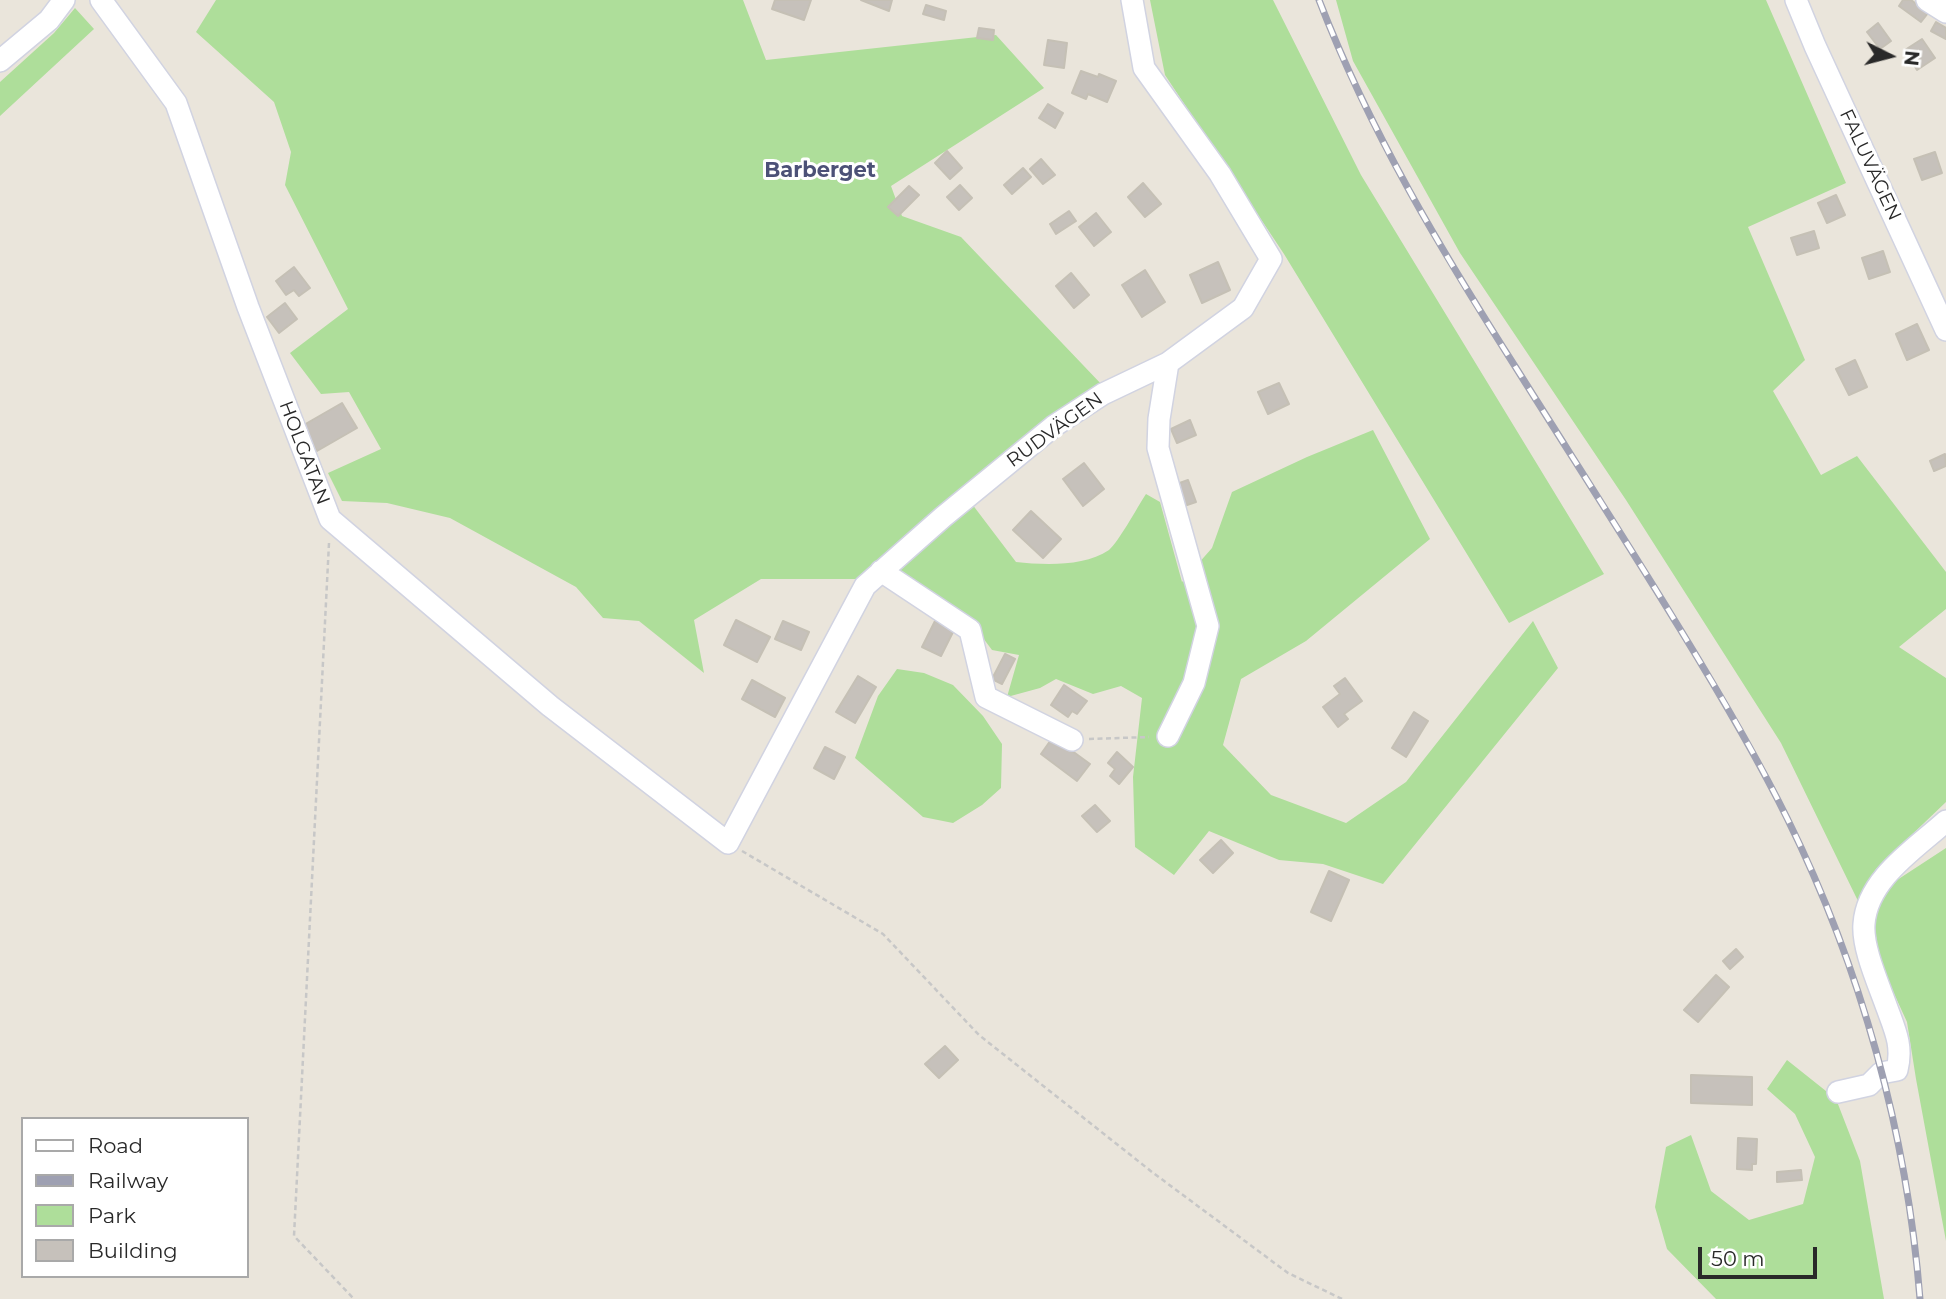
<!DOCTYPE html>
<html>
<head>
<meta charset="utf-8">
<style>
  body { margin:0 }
  #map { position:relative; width:1946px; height:1299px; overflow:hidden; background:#eae5db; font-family:Montserrat,sans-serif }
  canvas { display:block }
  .legend { position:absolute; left:21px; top:1117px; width:228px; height:161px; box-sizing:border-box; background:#fff; border:2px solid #a9a9a9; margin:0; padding:9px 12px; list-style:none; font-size:21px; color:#292929 }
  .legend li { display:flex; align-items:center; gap:14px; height:35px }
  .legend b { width:35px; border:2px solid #a9a9a9 }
  .north { position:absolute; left:1855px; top:21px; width:70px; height:70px; -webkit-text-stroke:5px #fff; paint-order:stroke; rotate:96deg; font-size:19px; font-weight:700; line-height:28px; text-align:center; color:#292929 }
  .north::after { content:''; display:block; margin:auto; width:24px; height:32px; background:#292929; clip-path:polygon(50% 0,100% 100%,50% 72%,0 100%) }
  .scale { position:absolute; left:1698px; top:1247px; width:119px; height:32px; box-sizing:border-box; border:4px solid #292929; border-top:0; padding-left:9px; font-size:21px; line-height:24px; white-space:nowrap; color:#292929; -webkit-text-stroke:5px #fff; paint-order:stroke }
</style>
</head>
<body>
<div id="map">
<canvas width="1946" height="1299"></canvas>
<ul class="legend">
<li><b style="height:9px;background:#fff"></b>Road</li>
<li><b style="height:9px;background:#9ea0b2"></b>Railway</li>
<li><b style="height:19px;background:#aede9a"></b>Park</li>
<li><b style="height:19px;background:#c6c1bb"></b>Building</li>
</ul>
<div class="north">N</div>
<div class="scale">50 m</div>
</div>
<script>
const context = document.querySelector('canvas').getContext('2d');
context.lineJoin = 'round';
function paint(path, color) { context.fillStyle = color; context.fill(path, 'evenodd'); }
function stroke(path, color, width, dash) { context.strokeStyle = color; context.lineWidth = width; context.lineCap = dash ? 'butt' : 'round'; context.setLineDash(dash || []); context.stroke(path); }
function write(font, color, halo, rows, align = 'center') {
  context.font = font + ' Montserrat,sans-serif'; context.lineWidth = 6; context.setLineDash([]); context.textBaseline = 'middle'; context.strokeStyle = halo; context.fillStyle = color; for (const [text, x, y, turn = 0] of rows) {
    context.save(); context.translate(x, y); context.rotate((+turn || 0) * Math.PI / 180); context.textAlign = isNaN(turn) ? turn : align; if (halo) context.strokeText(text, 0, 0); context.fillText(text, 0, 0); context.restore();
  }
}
const green = new Path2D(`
  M216,0H743L766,60L996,35L1044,88L891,186L902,216L961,237L1103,386L864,579H761L694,620L704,673L639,621L603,618L576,587L450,518L387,503L342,501L328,473L381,449L349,392L321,394L290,353L348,309L285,185L291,152L274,102L196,32Z
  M1150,0H1273L1361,175L1604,574L1509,623L1284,254L1165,75Z
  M1336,0H1766L1846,183L1748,227L1805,360L1773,391L1821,475L1857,456L1946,572V609L1899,647L1946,678V802L1876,869L1858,901L1781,743L1626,500L1460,253L1353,61Z
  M75,8L94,29L0,116V82L54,33Z
  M1373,430L1430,539L1306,641L1241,679L1223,745L1271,795L1346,823L1406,782L1533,621L1558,668L1383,884L1323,864L1279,860L1209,831L1174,875L1135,847L1133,777L1142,698L1121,686L1093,694L1056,679L1040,688L1007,697L1019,655L992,650L977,630L892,570L972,504L1016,562C1044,565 1084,567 1109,550C1118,543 1138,506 1146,494L1160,502L1182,582L1212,548L1232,492L1307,457Z
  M897,669L924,673L953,685L983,716L1002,744L1001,788L982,805L953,823L923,817L855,758L878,696Z
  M1946,848V1241L1916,1079L1907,1022L1880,963L1873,916L1894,882Z
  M1787,1060L1836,1099L1860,1161L1884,1299H1716L1667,1249L1655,1207L1666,1147L1691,1135L1711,1191L1749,1220L1803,1204L1815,1157L1795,1114L1767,1089Z`);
const building = new Path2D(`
  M775,0H811L804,20L772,9Z
  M861,0H892L889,11Z
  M1903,0H1911L1928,13L1921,22L1899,6Z
  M926,5L946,11L944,20L923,14Z
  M1936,22L1946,28V39L1931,31Z
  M1878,23L1891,41L1880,49L1867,32Z
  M979,28L994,30L993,40L977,38Z
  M1922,39L1935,58L1917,70L1905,50Z
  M1048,40L1067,43L1064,68L1044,65Z
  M1081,71L1098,77L1099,74L1116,81L1107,102L1088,94L1086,99L1072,93Z
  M1048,104L1063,113L1055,128L1039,118Z
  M947,151L962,168L950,179L935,163Z
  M1935,152L1942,173L1922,180L1914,159Z
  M1041,159L1055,175L1043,184L1030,169Z
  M1023,168L1031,177L1012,194L1004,185Z
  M1143,183L1161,204L1145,217L1128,197Z
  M960,185L972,198L959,210L947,197Z
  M909,186L919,195L898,216L888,207Z
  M1836,195L1845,215L1827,223L1818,203Z
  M1069,211L1076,221L1056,234L1050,224Z
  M1096,213L1111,232L1094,246L1079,227Z
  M1814,231L1819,248L1797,255L1791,238Z
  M1883,251L1890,272L1869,279L1862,258Z
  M1218,262L1230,290L1202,303L1190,275Z
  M294,267L310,288L299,296L294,290L286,295L276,281Z
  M1145,270L1165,302L1142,317L1122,285Z
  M1071,273L1089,295L1074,308L1056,286Z
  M285,303L297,319L279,333L267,317Z
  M1917,324L1929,350L1907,360L1896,334Z
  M1855,360L1867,387L1849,395L1836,369Z
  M1279,383L1289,404L1268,414L1258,392Z
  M342,403L357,428L317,451L302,426Z
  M1190,420L1196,435L1177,443L1171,429Z
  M1945,454L1946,466L1934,471L1930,461Z
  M1084,463L1104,489L1083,506L1063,479Z
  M1188,480L1196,502L1181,507L1174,485Z
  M1031,511L1061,539L1043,558L1013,530Z
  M736,620L770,637L757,662L724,645Z
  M783,621L809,632L801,650L775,639Z
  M935,621L954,630L941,656L922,647Z
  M1005,654L1015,659L1002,684L992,679Z
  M858,676L876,687L855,723L836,712Z
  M1345,678L1362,701L1344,714L1348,719L1338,727L1323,707L1340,694L1334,686Z
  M752,680L785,698L775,717L742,699Z
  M1064,685L1087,701L1077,714L1072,711L1068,717L1051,705Z
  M1414,712L1428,721L1406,757L1392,748Z
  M1053,737L1090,764L1077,781L1041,754Z
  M825,747L845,757L834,779L814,768Z
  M1117,752L1133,767L1119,784L1110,776L1115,769L1108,763Z
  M1095,805L1110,821L1097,832L1082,816Z
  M1221,840L1233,853L1213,873L1200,860Z
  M1329,871L1349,880L1331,921L1311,912Z
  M1736,949L1743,957L1730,969L1723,961Z
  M1716,975L1729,987L1698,1022L1684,1010Z
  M945,1046L958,1060L939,1078L925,1064Z
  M1691,1075L1752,1077V1105L1691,1103Z
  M1738,1138L1757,1139L1756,1164H1752V1170L1737,1169Z
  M1801,1170L1802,1180L1777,1182V1172Z`);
const path = new Path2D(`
  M329,543L294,1236L354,1299
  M1089,739L1149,737
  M742,851L883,934L979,1035L1152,1172L1288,1273L1342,1299`);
const minor = new Path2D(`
  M101,0L176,103L248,307L330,519L550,706L728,843L865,586L943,517L1054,426L1103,394L1168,363L1243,308L1271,259L1220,174L1144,68L1132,0
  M1796,0L1815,46L1946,330
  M1927,0L1946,12
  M0,61L49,20L64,0
  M881,571L970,630L986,697L1072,740
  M1168,736L1194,683L1208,626L1158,448L1159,419L1168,363
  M1838,1092L1869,1085L1881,1073L1897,1070C1903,1046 1895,1030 1887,1008C1879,985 1862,948 1864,924C1867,879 1915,849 1946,821`);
const rail = new Path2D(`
  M1319,0C1371,134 1441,250 1518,371C1572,457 1627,542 1680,629C1718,691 1755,753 1787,818C1861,968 1907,1133 1920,1299`);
const streetNames = [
  ["FALUVÄGEN",1870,165,65],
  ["RUDVÄGEN",1055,430,-36],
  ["HOLGATAN",304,453,69]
];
const neighbourhoodNames = [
  ["Barberget",820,171]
];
paint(green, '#aede9a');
paint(building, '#c6c1bb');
stroke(building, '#c5c0b5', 2);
stroke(minor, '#d1d3e1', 24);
stroke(path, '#c7c7c7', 2.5, [5, 3.5]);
stroke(minor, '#fff', 21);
stroke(rail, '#9ea0b2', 7);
stroke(rail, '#fff', 4.5, [13]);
write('19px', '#292929', '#fff', streetNames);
write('bold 21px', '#4c5177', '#fff', neighbourhoodNames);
</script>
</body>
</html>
